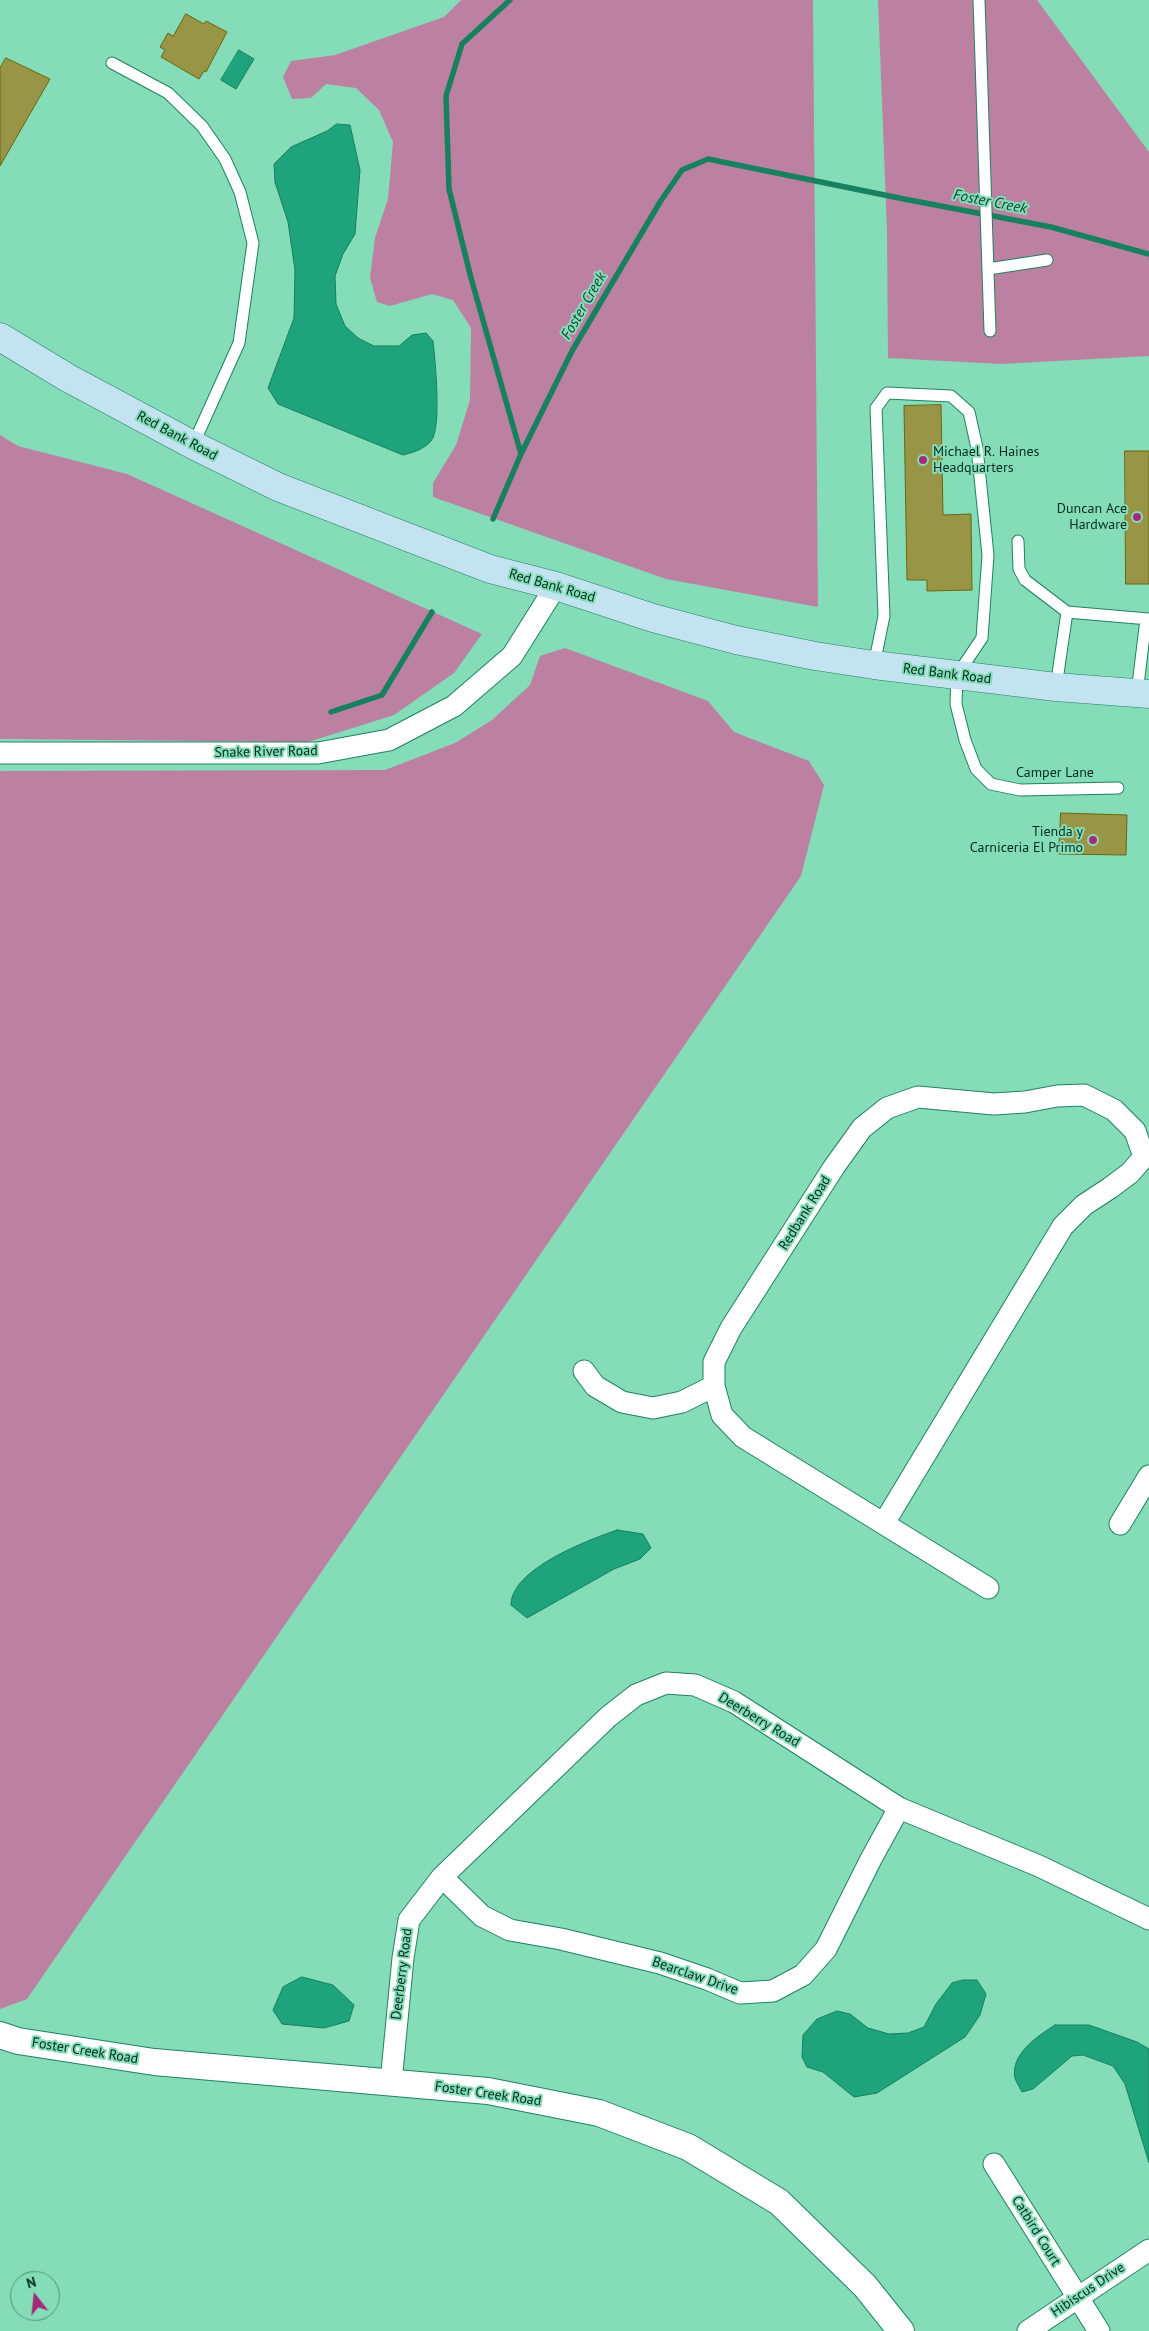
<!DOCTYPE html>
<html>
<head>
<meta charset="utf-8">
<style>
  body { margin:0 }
  #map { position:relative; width:1149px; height:2331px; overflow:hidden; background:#84dcb8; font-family:"PT Sans",sans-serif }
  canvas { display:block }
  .north { position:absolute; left:10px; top:2271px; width:50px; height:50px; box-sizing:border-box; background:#84dcb8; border:1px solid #51967b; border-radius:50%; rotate:344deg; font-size:14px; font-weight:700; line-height:20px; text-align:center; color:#052d1f }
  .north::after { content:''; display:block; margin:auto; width:18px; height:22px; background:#a62879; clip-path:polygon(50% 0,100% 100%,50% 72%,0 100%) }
</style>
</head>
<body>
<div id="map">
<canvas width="1149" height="2331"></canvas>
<div class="north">N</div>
</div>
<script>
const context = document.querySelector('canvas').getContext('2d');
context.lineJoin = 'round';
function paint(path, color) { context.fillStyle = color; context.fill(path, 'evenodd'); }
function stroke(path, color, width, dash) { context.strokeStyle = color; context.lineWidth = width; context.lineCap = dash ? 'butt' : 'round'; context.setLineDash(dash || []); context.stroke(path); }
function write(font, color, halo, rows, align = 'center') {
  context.font = font + ' "PT Sans",sans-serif'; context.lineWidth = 4; context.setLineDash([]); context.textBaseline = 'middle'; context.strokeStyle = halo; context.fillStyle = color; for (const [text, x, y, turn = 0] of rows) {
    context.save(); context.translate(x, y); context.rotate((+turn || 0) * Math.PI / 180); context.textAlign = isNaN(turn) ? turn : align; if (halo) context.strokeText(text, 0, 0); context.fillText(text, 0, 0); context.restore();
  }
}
const green = new Path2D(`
  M461,0H813L818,607L666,579L433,497V483L456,445L470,400L471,328L453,300L432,294L390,306L377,302L370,278L375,238L388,199L393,142L379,110L356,88L326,84L311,98L292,99L283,77L291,61L335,55L444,17Z
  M878,0H1037L1149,152V356L1001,364L888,358L887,230Z
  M0,435L18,446L127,474L482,634L454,673L394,715L308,742L0,739Z
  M565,648L708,701L734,732L809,761L824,785L801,876L27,1999L0,2009V771L385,770L455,743L492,720L530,685L540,656Z`);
const water = new Path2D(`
  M239,50L254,59L236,89L221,80Z
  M337,124L350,125L360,170L355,234L343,254L335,276L336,304L345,326L358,338L374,346H399L412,335L426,333L433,341C435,359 442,429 431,441C423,450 414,452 403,455L278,404L268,388L294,318L295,270L288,222L275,182L274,164L291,147L327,131Z
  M617,1530L643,1534L651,1548L640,1559L614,1569L527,1618L511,1605C511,1569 588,1540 617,1530Z
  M302,1977L333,1985L354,2005L349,2021L324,2028L282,2024L273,2010L283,1987Z
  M963,1980H977L986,1994L980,2015L965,2037L877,2093L854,2097L823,2072L807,2067L802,2057L803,2035L817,2019L837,2011L850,2014L868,2028L889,2034L908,2033L924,2027L936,2004L952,1983Z
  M1055,2025H1089L1137,2042L1149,2049V2163L1125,2084L1113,2066L1083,2055L1072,2056L1033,2089L1022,2092C1020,2088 1016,2082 1015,2078C1010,2054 1038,2036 1055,2025Z`);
const stream = new Path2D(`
  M510,0L462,44L446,96L449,189L471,278L521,454
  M493,519L521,454L572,351L660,202L682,170L708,159L904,199L1051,227L1149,254
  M331,712L382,695L432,612`);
const building = new Path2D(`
  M186,14L204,24L206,21L227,32L206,72L204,71L199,79L161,57L165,50L160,47L168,33L173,36Z
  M6,58L50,79L0,166V68Z
  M941,405L943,515L971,514L972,590L927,591V580H907L904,406Z
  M1125,451H1149V584H1126Z
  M1061,813L1127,815L1126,855L1059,854Z`);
const service = new Path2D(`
  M979,0L990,331
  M112,63L168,93L202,126L225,159L240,192L253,243L239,343L193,445
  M988,269L1047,260
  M1018,541L1019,569L1025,580L1067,612L1149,619
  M874,665L884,616L876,408L887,393L951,396L969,412L977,448L988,555L982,638L957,675L956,704L965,740L976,769L991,784L1020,790L1118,788
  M1056,687L1067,612
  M1137,693L1146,619`);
const minor = new Path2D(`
  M0,753H318L389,740L454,706L512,656L556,586
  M584,1371L595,1386L622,1402L653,1408L682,1402L714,1386
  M884,1523L1063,1226L1084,1205L1110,1188L1130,1173L1144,1157L1149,1156
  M1120,1524L1149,1476
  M988,1588L743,1437L722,1415L714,1386V1362L731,1328L834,1167L862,1128L887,1108L918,1097L994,1104L1025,1102L1057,1096L1084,1095L1114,1110L1135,1131L1144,1157
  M442,1877L482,1916L510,1930L561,1939L660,1963L707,1979L740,1993L773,1991L803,1975L826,1949L871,1859L899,1808
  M391,2082L403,1958L409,1920L442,1877L608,1717L636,1695L666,1683L695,1685L734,1702L899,1808L1039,1866L1149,1919
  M994,2164L1099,2331
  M1028,2331L1149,2250`);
const tertiary = new Path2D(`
  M0,2035L18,2041L154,2062L488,2091L599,2113L688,2147L779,2202L865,2286L901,2331`);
const secondary = new Path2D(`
  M0,337L68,378L193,445L278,487L490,569L556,586L653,618L736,640L815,656L874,665L1056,687L1149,694`);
const markers = [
  [923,460,5,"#a62879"],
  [1137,517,5,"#a62879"],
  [1093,840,5,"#a62879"]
];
const streetNames = [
  ["Red Bank Road",177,436,28],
  ["Red Bank Road",552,586,16],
  ["Red Bank Road",947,674,7],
  ["Snake River Road",266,752,-1],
  ["Camper Lane",1055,773],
  ["Redbank Road",805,1213,-58],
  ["Deerberry Road",759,1720,31],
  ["Deerberry Road",402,1974,-83],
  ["Bearclaw Drive",695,1976,19],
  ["Foster Creek Road",85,2051,9],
  ["Foster Creek Road",488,2094,8],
  ["Catbird Court",1036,2231,58],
  ["Hibiscus Drive",1088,2290,-34]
];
const poiNames = [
  ["Michael R. Haines",933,452,"left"],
  ["Headquarters",933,468,"left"],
  ["Duncan Ace",1127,509],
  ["Hardware",1127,525],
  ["Tienda y",1083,832],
  ["Carniceria El Primo",1083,848]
];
const waterNames = [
  ["Foster Creek",990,202,11],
  ["Foster Creek",584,306,-60]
];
paint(green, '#bc81a1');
paint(water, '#1ea37a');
stroke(water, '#16805f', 1);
stroke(stream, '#16805f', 5.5);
paint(building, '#999546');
stroke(building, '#6a650d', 1);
stroke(service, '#218161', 13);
stroke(minor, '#218161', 23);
stroke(tertiary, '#218161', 28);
stroke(secondary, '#218161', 29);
stroke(service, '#fff', 11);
stroke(minor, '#fff', 21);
stroke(tertiary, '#fff', 26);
stroke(secondary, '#c2e3ef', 28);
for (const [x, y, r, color] of markers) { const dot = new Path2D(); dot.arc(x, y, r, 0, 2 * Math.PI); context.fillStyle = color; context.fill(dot); stroke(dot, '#84dcb8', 2); }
write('14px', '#052d1f', '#84dcb8', streetNames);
write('14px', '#052d1f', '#84dcb8', poiNames, 'right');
write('italic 15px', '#124533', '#84dcb8', waterNames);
</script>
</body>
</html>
